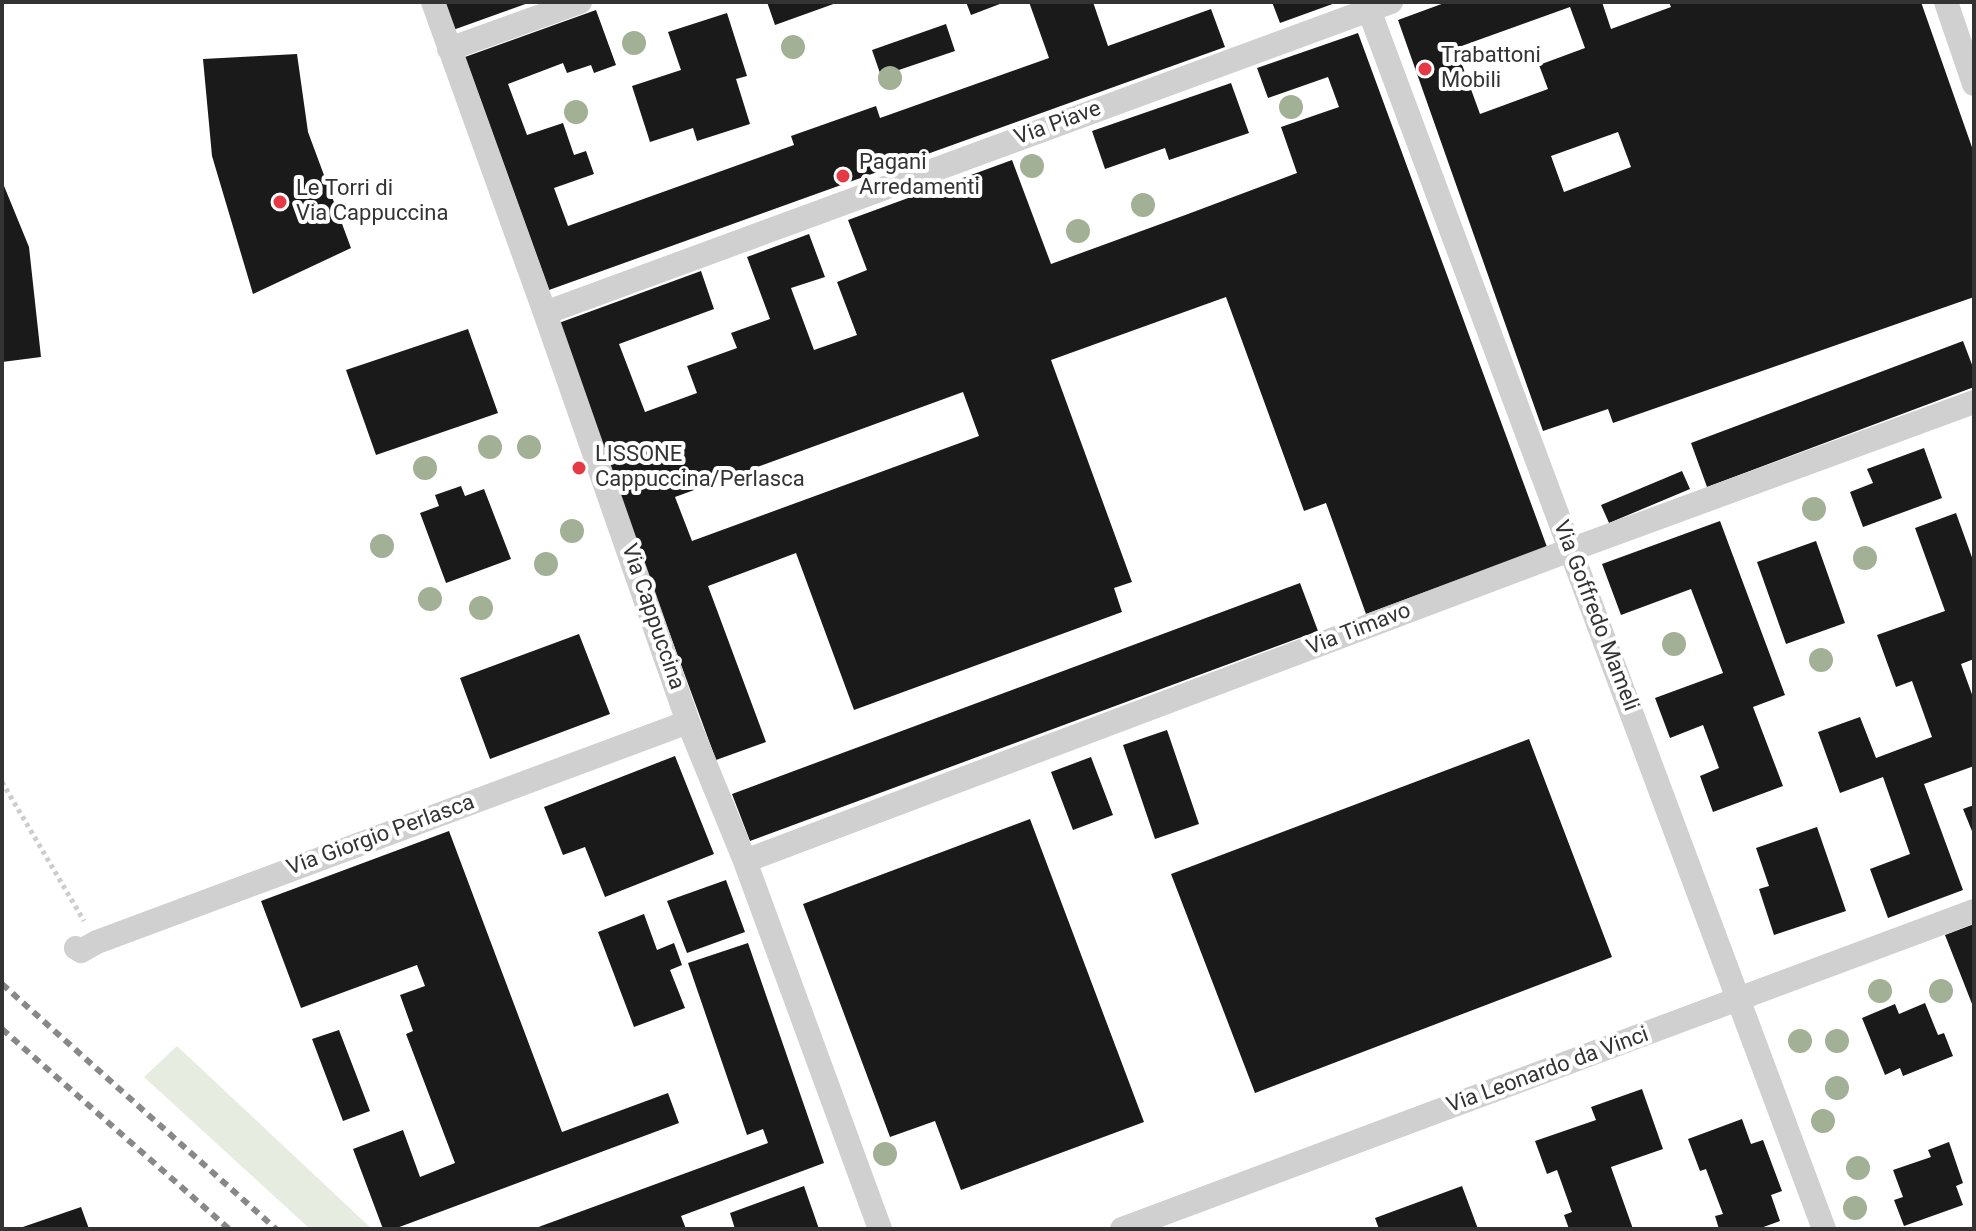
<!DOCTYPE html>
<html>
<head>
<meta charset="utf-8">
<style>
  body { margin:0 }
  #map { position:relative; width:1976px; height:1231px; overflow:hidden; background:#fff; font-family:Roboto,sans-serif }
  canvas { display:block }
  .frame { position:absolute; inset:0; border:4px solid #333; pointer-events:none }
</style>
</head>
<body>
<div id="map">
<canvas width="1976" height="1231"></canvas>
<div class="frame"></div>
</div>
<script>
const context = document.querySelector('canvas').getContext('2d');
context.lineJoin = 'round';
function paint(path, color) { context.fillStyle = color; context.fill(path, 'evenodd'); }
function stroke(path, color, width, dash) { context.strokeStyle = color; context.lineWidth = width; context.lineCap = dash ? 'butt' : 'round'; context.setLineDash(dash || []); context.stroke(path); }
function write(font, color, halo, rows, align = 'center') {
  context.font = font + ' Roboto,sans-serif'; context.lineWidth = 8; context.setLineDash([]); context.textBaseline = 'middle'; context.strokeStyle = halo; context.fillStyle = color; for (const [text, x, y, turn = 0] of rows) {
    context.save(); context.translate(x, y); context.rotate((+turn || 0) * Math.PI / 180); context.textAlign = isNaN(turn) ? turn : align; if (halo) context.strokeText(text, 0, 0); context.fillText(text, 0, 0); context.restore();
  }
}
const green = new Path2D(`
  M177,1046L372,1229H310L144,1077Z`);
const building = new Path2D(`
  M443,2H531L453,30Z
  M767,2H839L775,25Z
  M966,2H1005L971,15Z
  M1029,2H1093L1108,46L1211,9L1225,47L549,290L465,57L596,10L616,65L594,73L591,65L567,73L563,63L508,84L527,135L563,123L574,155L586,151L594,174L554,188L568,226L794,145L791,136L876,106L880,118L1049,58Z
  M1272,2H1338L1280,23Z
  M1447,2H1602L1611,29L1671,7L1669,2H1921L1974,153V297L1613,423L1608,409L1543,431L1398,20ZM1570,7L1585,48L1539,65L1548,89L1480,114L1456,48ZM1618,132L1631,167L1564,192L1551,156Z
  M727,13L747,76L736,79L750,124L697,141L693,128L650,142L632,86L681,70L668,32Z
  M946,24L955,51L881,76L872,50Z
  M1358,33L1547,547L1366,614L1326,503L1304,511L1226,297L1051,360L1132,582L1114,588L1122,612L854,710L796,553L708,586L766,742L716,760L556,324L701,271L714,309L619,344L645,412L697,393L687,366L737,348L731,333L770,319L747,257L809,234L825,277L791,288L814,350L857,335L837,282L867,270L848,220L1012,160L1051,264L1188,214L1297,173L1281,127L1339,107L1328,77L1268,98L1257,68ZM963,392L979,436L692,541L675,497Z
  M297,54L308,132L351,248L253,294L212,156L203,59Z
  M1231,83L1249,133L1169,160L1165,148L1105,169L1092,131Z
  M2,181L29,247L41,357L2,362Z
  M468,329L498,413L376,455L346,370Z
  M1963,341L1974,370V387L1707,487L1691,443Z
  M1924,448L1942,498L1863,527L1850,492L1873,483L1867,469Z
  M1682,471L1690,489L1609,523L1601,505Z
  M461,486L465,496L484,489L511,559L446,583L420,513L439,506L435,495Z
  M1956,513L1974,563V659L1961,664L1974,700V766L1924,784L1963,890L1888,918L1870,869L1910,854L1883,777L1840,793L1818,732L1860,717L1876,758L1932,737L1912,681L1896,687L1877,635L1945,611L1915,528Z
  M1720,521L1785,695L1753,707L1783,786L1713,812L1700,776L1719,768L1703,725L1670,738L1655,698L1723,673L1691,589L1621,615L1602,564Z
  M1816,541L1845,623L1786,644L1757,562Z
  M1300,583L1318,631L750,841L732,794Z
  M579,634L610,714L490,759L460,678Z
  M1167,730L1199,824L1155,839L1123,745Z
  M1529,739L1612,957L1255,1093L1171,874Z
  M675,756L714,854L605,897L585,847L563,855L544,807Z
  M1091,757L1113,815L1073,830L1051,772Z
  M1974,805V836L1963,809Z
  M1030,819L1144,1122L961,1190L935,1121L890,1137L803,904Z
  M1817,827L1846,911L1774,935L1759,889L1769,886L1756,848Z
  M449,831L562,1132L668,1093L679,1123L394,1229H383L353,1149L403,1130L420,1177L455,1163L406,1034L413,1031L400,995L425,986L417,965L301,1008L261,901Z
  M726,880L745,932L687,953L667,901Z
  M644,914L657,950L674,943L682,965L670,970L685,1008L634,1027L598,932Z
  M1974,924V1009L1945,935Z
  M748,943L824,1163L681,1216L686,1229H533L768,1143L763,1129L747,1135L688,963Z
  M1925,1003L1938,1035L1944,1033L1953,1056L1903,1076L1900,1068L1885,1075L1862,1018L1895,1004L1899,1014Z
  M339,1030L370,1111L343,1121L312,1039Z
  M1642,1089L1663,1149L1611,1167L1633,1229H1569L1564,1215L1572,1212L1557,1170L1547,1174L1535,1141L1596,1120L1591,1107Z
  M1742,1119L1751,1144L1763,1140L1782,1191L1771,1195L1780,1221L1758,1229H1719L1715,1216L1723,1214L1706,1169L1700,1171L1688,1139Z
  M1949,1142L1963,1183L1956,1186L1963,1205L1904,1226L1894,1200L1903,1197L1893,1170L1931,1157L1928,1150Z
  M804,1186L819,1229H735L730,1213Z
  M1462,1186L1478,1229H1379L1375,1218Z
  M81,1207L89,1229H17Z`);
const path = new Path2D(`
  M2,782L84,921`);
const minor = new Path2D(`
  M433,2L545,313L688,722L745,861L880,1229
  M1366,2L1824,1229
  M1946,2L1974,84
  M449,49L580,2
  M545,313L1391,2
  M745,861L1570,550L1974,402
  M76,948L81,951L97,942L688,722
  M1122,1229L1974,911`);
const rail = new Path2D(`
  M2,984L276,1229
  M2,1029L229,1229`);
const trees = [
  [634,43],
  [793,47],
  [890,78],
  [1291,107],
  [576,112],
  [1032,166],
  [1143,205],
  [1078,231],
  [490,447],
  [529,447],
  [425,468],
  [1814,509],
  [572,531],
  [382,546],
  [1865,558],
  [546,564],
  [430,599],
  [481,608],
  [1674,644],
  [1821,660],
  [1880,991],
  [1941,991],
  [1800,1041],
  [1837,1041],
  [1837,1088],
  [1823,1121],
  [885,1154],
  [1858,1168],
  [1855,1208]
];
const markers = [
  [1425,69,8,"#e63946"],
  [843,176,8,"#e63946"],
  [280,202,8,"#e63946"],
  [579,468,8,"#e63946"]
];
const poiNames = [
  ["Trabattoni",1441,56],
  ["Mobili",1441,81],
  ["Pagani",859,163],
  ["Arredamenti",859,188],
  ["Le Torri di",296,189],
  ["Via Cappuccina",296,214],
  ["LISSONE",595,455],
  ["Cappuccina/Perlasca",595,480]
];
const streetNames = [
  ["Via Piave",1058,124,-20],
  ["Via Goffredo Mameli",1595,616,69],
  ["Via Cappuccina",652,617,71],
  ["Via Timavo",1359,630,-21],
  ["Via Giorgio Perlasca",381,836,-20],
  ["Via Leonardo da Vinci",1548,1071,-20]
];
paint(green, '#e6ecdf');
paint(building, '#1a1a1a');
stroke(path, '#cdcdcd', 5, [4, 4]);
stroke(minor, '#d0d0d0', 24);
stroke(rail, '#888', 6, [8, 6]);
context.fillStyle = '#a2b095';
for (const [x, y] of trees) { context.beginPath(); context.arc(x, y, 12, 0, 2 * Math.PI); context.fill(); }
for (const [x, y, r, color] of markers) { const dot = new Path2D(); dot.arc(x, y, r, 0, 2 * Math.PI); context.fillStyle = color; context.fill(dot); stroke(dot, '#fff', 3); }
write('22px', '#333', '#fff', poiNames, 'left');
write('22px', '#333', '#fff', streetNames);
</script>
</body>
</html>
